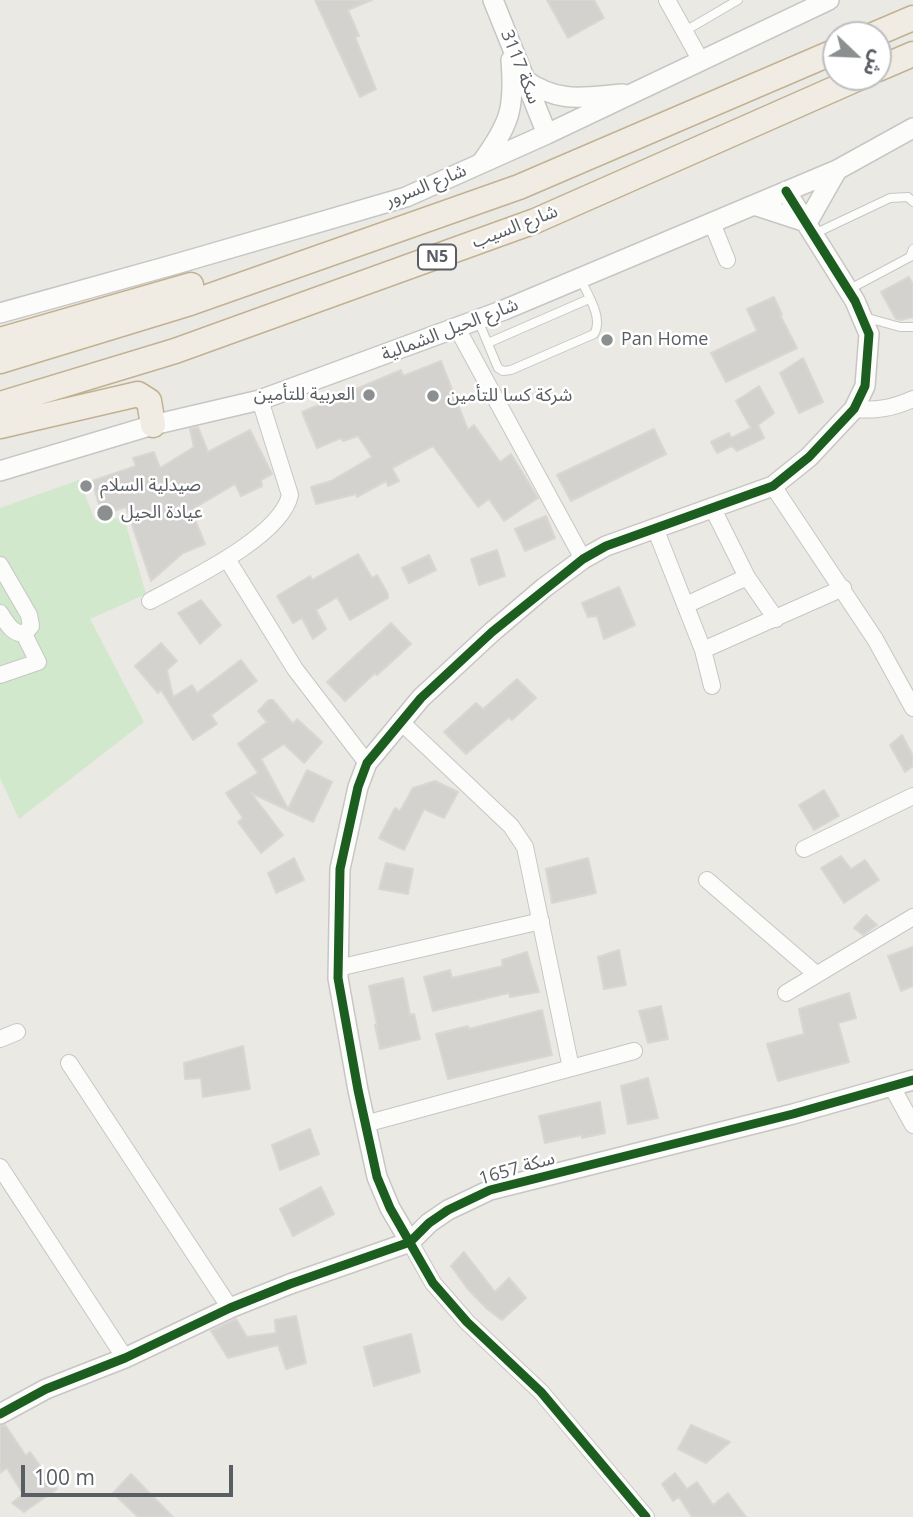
<!DOCTYPE html>
<html>
<head>
<meta charset="utf-8">
<style>
  body { margin:0 }
  #map { position:relative; width:913px; height:1517px; overflow:hidden; background:#eae9e4; font-family:"Open Sans","Noto Sans Arabic",sans-serif }
  canvas { display:block }
  .north { position:absolute; left:822px; top:21px; width:70px; height:70px; box-sizing:border-box; background:#fff; border:2px solid #bdbfc1; border-radius:50%; rotate:113deg; font-size:19px; font-weight:700; line-height:28px; text-align:center; color:#595e63 }
  .north::after { content:''; display:block; margin:auto; width:24px; height:32px; background:#8c8f90; clip-path:polygon(50% 0,100% 100%,50% 72%,0 100%) }
  .scale { position:absolute; left:21px; top:1465px; width:212px; height:32px; box-sizing:border-box; border:4px solid #595e63; border-top:0; padding-left:9px; font-size:21px; line-height:24px; white-space:nowrap; color:#595e63; -webkit-text-stroke:5px #fff; paint-order:stroke }
</style>
</head>
<body>
<div id="map">
<canvas width="913" height="1517"></canvas>
<div class="north">ش</div>
<div class="scale">100 m</div>
</div>
<script>
const context = document.querySelector('canvas').getContext('2d');
context.lineJoin = 'round';
function paint(path, color) { context.fillStyle = color; context.fill(path, 'evenodd'); }
function stroke(path, color, width, dash) { context.strokeStyle = color; context.lineWidth = width; context.lineCap = dash ? 'butt' : 'round'; context.setLineDash(dash || []); context.stroke(path); }
function write(font, color, halo, rows, align = 'center') {
  context.font = font + ' "Open Sans","Noto Sans Arabic",sans-serif'; context.lineWidth = 5; context.setLineDash([]); context.textBaseline = 'middle'; context.strokeStyle = halo; context.fillStyle = color; for (const [text, x, y, turn = 0] of rows) {
    context.save(); context.translate(x, y); context.rotate((+turn || 0) * Math.PI / 180); context.textAlign = isNaN(turn) ? turn : align; if (halo) context.strokeText(text, 0, 0); context.fillText(text, 0, 0); context.restore();
  }
}
const green = new Path2D(`
  M79,480L95,520L124,518L146,594L90,619L144,722L19,819L0,778V508Z`);
const building = new Path2D(`
  M315,0H372L348,10L359,36L355,37L376,89L360,97Z
  M547,0H594L604,18L568,38Z
  M909,277L913,285V317L901,320L896,319L881,292Z
  M774,297L782,315H780L797,348L726,382L711,353L757,331L747,309Z
  M803,358L823,402L799,413L780,373Z
  M441,361L468,430L474,425L500,462L511,454L538,498L504,521L489,499L478,507L433,446L392,468L399,481L388,486L386,481L357,497L356,494L316,504L311,487L331,481L372,457L358,436L343,441L341,438L317,448L302,412L401,370L403,376Z
  M759,386L774,413L758,425L764,438L737,451L732,446L717,453L711,442L729,433L731,438L751,428L736,401Z
  M198,427L208,452L250,430L272,474L261,480L262,486L241,496L235,484L191,510L205,544L183,553L151,581L126,507L102,515L92,481L136,466L133,458L154,452L160,468L194,447L190,429Z
  M654,429L666,454L571,501L557,475Z
  M546,516L555,538L525,551L515,529Z
  M497,550L505,576L479,585L471,559Z
  M358,554L372,578L377,575L388,594V598L350,620L337,597L316,610L326,629L313,639L302,618L293,623L277,596L310,576L312,580Z
  M429,555L436,570L409,583L402,568Z
  M619,587L635,625L604,639L597,616L588,617L582,603Z
  M201,600L221,625L200,644L178,613Z
  M391,623L411,644L377,675L375,673L345,701L327,682Z
  M161,643L177,661L167,670L173,697L192,685L197,693L241,660L257,681L211,715L217,724L193,740L161,690L158,693L135,666Z
  M517,679L536,698L512,720L509,717L466,754L444,732L476,703L483,709Z
  M269,700H273L293,724L297,719L322,742L304,763L284,744L261,759L288,809L307,770L332,782L313,822L251,793L283,835L261,853L238,822L243,818L226,793L258,773L238,744L267,722L258,711Z
  M902,735L913,756V766L905,772L890,745Z
  M435,781L458,792L444,818L424,809L404,850L379,838L395,808L400,811L413,788Z
  M824,790L839,816L814,830L799,805Z
  M841,856L851,869L865,860L879,880L844,903L821,868Z
  M294,858L304,880L276,893L268,873Z
  M588,858L596,893L552,903L546,869Z
  M386,863L413,869L408,894L379,889Z
  M866,915L877,925L863,935L854,928Z
  M913,947V986L901,991L888,956Z
  M619,950L626,985L604,989L598,957Z
  M527,952L539,992L510,997L509,993L433,1011L424,977L450,970L452,978L503,966L502,960Z
  M403,978L410,1015L414,1014L420,1039L380,1049L375,1025H377L369,986Z
  M849,993L856,1018L838,1023L849,1062L778,1081L767,1044L804,1034L799,1009Z
  M661,1006L668,1039L648,1043L639,1011Z
  M542,1010L552,1055L448,1079L436,1034L468,1026L469,1029Z
  M243,1046L250,1089L203,1097L201,1078L185,1079L184,1063Z
  M648,1078L658,1118L628,1124L621,1086Z
  M600,1102L605,1133L582,1138V1135L545,1143L539,1116Z
  M310,1129L319,1154L280,1170L272,1145Z
  M321,1187L334,1214L293,1236L280,1209Z
  M464,1252L495,1292L509,1278L526,1298L502,1320L487,1309L467,1288L451,1266Z
  M296,1316L306,1363L286,1369L278,1345L228,1358L211,1331L236,1319L247,1337L276,1333L275,1320Z
  M411,1334L420,1372L374,1386L364,1347Z
  M5,1425L26,1456L30,1452L57,1489L24,1512L12,1503L23,1494L7,1468L0,1473V1426Z
  M691,1425L730,1442L706,1463L678,1449Z
  M675,1473L687,1489L697,1482L713,1505L728,1493L746,1517H692L679,1497L673,1501L662,1484Z
  M131,1474L173,1517H138L113,1493Z`);
const service = new Path2D(`
  M685,31L738,0
  M814,234L890,198L908,197L913,202
  M848,290L910,257L913,249
  M864,317L900,327H913
  M478,320L498,368L503,371L511,370L594,334C604,318 587,294 580,278
  M488,343L589,299`);
const minor = new Path2D(`
  M667,0L701,61
  M712,223L727,260
  M457,328L583,559
  M854,409C877,411 893,408 913,399
  M773,486L875,639L913,708
  M712,507L747,577L776,619
  M655,528L703,650L712,686
  M227,559L295,669L367,763
  M0,565L29,615L31,626L24,634C11,633 7,623 0,613
  M150,601C187,581 281,537 290,495L260,400
  M686,605L747,577
  M703,650L843,588
  M0,675L38,662L24,634
  M400,721L511,826L525,847L571,1068
  M804,849L913,796
  M707,880L816,974
  M338,968L541,921
  M786,993L913,917
  M0,1039L17,1032
  M69,1063L230,1308
  M891,1085L913,1125
  M365,1124L634,1051
  M0,1167L125,1358
  M410,1242L433,1283L467,1322L541,1392L646,1517`);
const tertiary = new Path2D(`
  M493,0L547,134
  M525,80C560,104 584,97 623,94
  M482,162C510,123 515,109 511,60
  M754,205L806,222
  M807,223L837,170
  M0,313L176,264L406,197L547,134L829,0
  M0,471L153,425L260,400L504,310L837,170L913,128
  M410,1242L390,1208L377,1177L358,1090L338,978L340,869L358,787L367,763L421,698L492,632L545,587L583,559L606,546L773,486L809,457L854,409L865,386L869,334L855,301L786,191
  M0,1414L46,1389L125,1358L230,1308L290,1284L410,1242L429,1223L448,1210L490,1190L793,1114L913,1080`);
const trunk = new Path2D(`
  M873,35L913,18
  M878,69L913,54
  M0,340L191,285
  M0,361L190,303L519,187L836,51
  M0,404L175,351L535,221L861,77
  M0,426L138,394L149,401L153,425`);
const cycleway = new Path2D(`
  M0,1414L46,1389L125,1358L230,1308L290,1284L410,1242L429,1223L448,1210L490,1190L793,1114L913,1080
  M646,1517L541,1392L467,1322L433,1283L390,1208L377,1177L358,1090L338,978L340,869L358,787L367,763L421,698L492,632L583,559L606,546L773,486L809,457L854,409L865,386L869,334L855,301L786,191`);
const markers = [
  [607,340,7,"#8c8f90"],
  [369,395,7,"#8c8f90"],
  [433,396,7,"#8c8f90"],
  [86,486,7,"#8c8f90"],
  [105,513,9,"#8c8f90"]
];
const shields = [
  [437,257,38]
];
const shieldNames = [
  ["N5",437,257]
];
const streetNames = [
  ["سكة 3117",520,67,68],
  ["شارع السرور",426,186,-22],
  ["شارع السيب",515,227,-21],
  ["شارع الحيل الشمالية",450,330,-21],
  ["سكة 1657",517,1169,-16]
];
const poiNames = [
  ["Pan Home",621,340],
  ["العربية للتأمين",355,395,"right"],
  ["شركة كسا للتأمين",447,396],
  ["صيدلية السلام",100,486],
  ["عيادة الحيل",121,513]
];
paint(green, '#d1e8cd');
paint(building, '#d4d2cf');
stroke(building, '#dad7d3', 2);
stroke(service, '#c6c6c5', 10);
stroke(minor, '#c6c6c5', 18);
stroke(tertiary, '#c6c6c5', 22);
stroke(trunk, '#c2b191', 27);
stroke(service, '#fcfcfb', 8);
stroke(minor, '#fcfcfb', 16);
stroke(tertiary, '#fcfcfb', 19);
stroke(trunk, '#f0ece4', 24);
stroke(cycleway, '#1b5e20', 9);
for (const [x, y, r, color] of markers) { const dot = new Path2D(); dot.arc(x, y, r, 0, 2 * Math.PI); context.fillStyle = color; context.fill(dot); stroke(dot, '#fff', 2.5); }
for (const [x, y, w] of shields) { const box = new Path2D(); box.roundRect(x - w / 2, y - 12.5, w, 25, 5); context.fillStyle = '#fff'; context.fill(box); stroke(box, '#595e63', 2); }
write('bold 16px', '#595e63', null, shieldNames);
write('18px', '#595e63', '#fff', streetNames);
write('18px', '#595e63', '#fff', poiNames, 'left');
</script>
</body>
</html>
